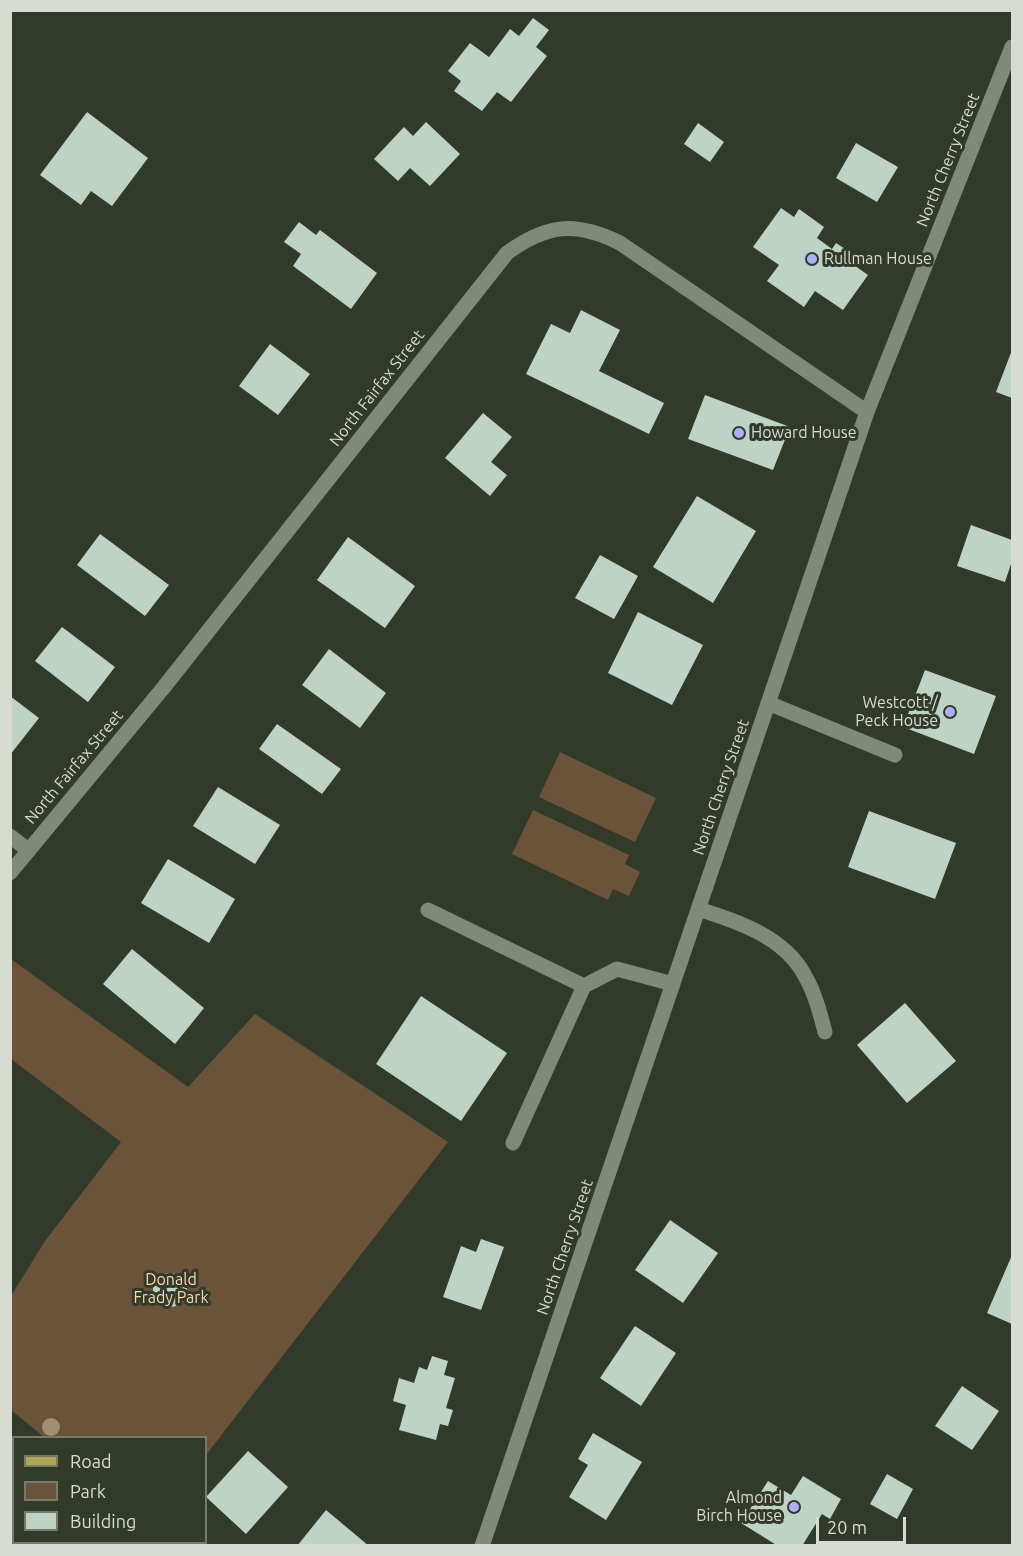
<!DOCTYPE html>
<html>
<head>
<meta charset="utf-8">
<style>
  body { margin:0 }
  #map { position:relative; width:1023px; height:1556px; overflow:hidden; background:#323a2a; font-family:Ubuntu,sans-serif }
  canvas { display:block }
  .frame { position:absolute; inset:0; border:12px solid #d6dcd2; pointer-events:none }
  .legend { position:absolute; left:12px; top:1436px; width:195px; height:108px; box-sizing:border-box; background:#323a2a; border:2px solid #747b6d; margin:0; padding:8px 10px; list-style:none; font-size:18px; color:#d6dcd2 }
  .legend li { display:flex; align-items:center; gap:12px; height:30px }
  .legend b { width:30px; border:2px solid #747b6d }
  .scale { position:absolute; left:816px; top:1517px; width:90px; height:27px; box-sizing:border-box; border:3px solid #d6dcd2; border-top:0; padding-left:8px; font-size:18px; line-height:21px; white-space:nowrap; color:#d6dcd2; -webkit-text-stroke:4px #323a2a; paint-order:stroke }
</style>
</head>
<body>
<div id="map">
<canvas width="1023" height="1556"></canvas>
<div class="frame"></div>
<ul class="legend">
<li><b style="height:8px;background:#afa651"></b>Road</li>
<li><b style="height:16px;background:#6a5339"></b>Park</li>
<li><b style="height:16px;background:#bdd3c6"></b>Building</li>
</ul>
<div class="scale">20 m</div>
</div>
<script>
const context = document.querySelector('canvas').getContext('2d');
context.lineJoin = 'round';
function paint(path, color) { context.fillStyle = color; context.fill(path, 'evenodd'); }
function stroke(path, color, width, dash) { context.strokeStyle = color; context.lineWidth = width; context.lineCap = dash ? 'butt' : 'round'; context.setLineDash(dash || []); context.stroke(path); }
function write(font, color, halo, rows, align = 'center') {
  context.font = font + ' Ubuntu,sans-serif'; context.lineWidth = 6; context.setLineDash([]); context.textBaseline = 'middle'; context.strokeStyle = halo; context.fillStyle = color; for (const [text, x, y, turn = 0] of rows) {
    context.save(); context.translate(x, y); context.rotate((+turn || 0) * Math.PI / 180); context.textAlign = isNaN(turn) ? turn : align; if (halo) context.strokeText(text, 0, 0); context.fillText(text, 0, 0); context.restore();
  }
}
const green = new Path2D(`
  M560,752L656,798L635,842L539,797Z
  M533,810L629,855L625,864L640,872L629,896L613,889L608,900L512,854Z
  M11,959L188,1087L255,1014L448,1142L206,1455V1438L44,1437L11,1410V1296L45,1241L121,1142L11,1059Z`);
const building = new Path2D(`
  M533,18L549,30L536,47L547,56L511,102L497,92L482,111L454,91L461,81L448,71L470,43L489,57L510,29L519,36Z
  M87,112L148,158L112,206L91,191L81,205L40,175Z
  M426,122L460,154L430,186L410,168L398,181L374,159L404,127L413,136Z
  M698,123L724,142L710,162L684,144Z
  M856,143L898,167L877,202L836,178Z
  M781,208L794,217L799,209L824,227L817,238L832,249L836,243L856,256L851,263L868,275L843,310L815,291L804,307L767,281L779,265L753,247Z
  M299,222L316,235L320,230L377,273L351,309L293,266L301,254L284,242Z
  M581,310L620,330L599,371L664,403L649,434L526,374L551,324L570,333Z
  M270,344L310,374L278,415L239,386Z
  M1012,350V398L996,392Z
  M705,395L790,427L773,470L688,439Z
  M483,413L512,437L491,462L507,475L490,496L445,458Z
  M697,496L756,531L713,603L653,567Z
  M971,525L1012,540V561L1005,582L957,566Z
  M100,534L169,585L145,616L77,565Z
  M348,537L415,586L385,628L317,580Z
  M600,555L638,576L614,619L575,598Z
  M638,612L703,645L672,705L608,673Z
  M62,627L115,667L88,702L35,661Z
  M329,649L386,693L360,728L302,685Z
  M925,670L996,696L974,754L903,727Z
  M10,696L39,718L10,755Z
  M277,724L341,769L322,794L259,749Z
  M218,787L280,825L255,864L193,826Z
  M869,811L956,843L935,899L848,867Z
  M168,859L235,899L209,943L141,903Z
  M132,949L204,1008L175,1044L103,984Z
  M421,996L507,1053L461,1121L376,1064Z
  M905,1003L956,1061L907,1103L857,1045Z
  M670,1220L718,1253L683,1303L635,1270Z
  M481,1239L504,1247L481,1310L443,1297L461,1246L476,1252Z
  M1012,1255V1324L987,1313Z
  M153 1290a17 17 0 1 1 34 0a17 17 0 1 1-34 0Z
  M635,1326L676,1353L641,1406L600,1378Z
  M432,1356L448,1361L444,1375L455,1378L446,1408L453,1410L448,1426L440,1424L436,1440L399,1430L406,1405L393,1401L399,1378L414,1383L419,1367L427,1370Z
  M962,1386L999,1411L972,1450L935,1426Z
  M593,1433L642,1462L606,1520L569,1497L588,1465L578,1459Z
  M248,1451L288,1487L246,1534L206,1497Z
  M887,1474L913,1489L897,1519L870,1504Z
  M803,1476L841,1499L830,1519L822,1514L802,1546H778L741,1523L768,1481L791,1495Z
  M326,1510L369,1546H297Z`);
const minor = new Path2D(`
  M768,703L895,755
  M10,836L28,850
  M10,873L164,687L507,253C547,224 575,221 620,243L867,412
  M698,909C737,921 785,937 805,976C815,993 820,1013 825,1032
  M428,910L584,986L617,969L673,984
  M513,1143L584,986
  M482,1546L867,412L1012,47`);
const major = new Path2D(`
  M10,1472L14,1474
  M96,1542L100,1546`);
const trees = [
  [51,1427]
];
const markers = [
  [812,259,6,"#afaefa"],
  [739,433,6,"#afaefa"],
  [950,712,6,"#afaefa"],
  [794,1507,6,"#afaefa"]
];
const streetNames = [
  ["North Cherry Street",948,160,-68],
  ["North Fairfax Street",377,388,-52],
  ["North Fairfax Street",74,767,-50],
  ["North Cherry Street",721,787,-71],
  ["North Cherry Street",565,1247,-71]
];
const poiNames = [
  ["Rullman House",824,259],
  ["Howard House",751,433],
  ["Westcott /",938,703,"right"],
  ["Peck House",938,721,"right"],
  ["Almond",782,1498,"right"],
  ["Birch House",782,1516,"right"]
];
const parkNames = [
  ["Donald",171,1280],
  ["Frady Park",171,1298]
];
paint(green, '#6a5339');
paint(building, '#bdd3c6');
stroke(minor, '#808a78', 15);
stroke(major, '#afa651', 15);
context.fillStyle = '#a08f73';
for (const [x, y] of trees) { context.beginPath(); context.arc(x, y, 9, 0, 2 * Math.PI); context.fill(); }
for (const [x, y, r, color] of markers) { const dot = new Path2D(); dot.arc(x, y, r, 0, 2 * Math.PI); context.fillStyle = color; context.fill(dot); stroke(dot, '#323a2a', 2); }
write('16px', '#d6dcd2', '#323a2a', streetNames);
write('16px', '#d6dcd2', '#323a2a', poiNames, 'left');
write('16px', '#fad5ae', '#323a2a', parkNames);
</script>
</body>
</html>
